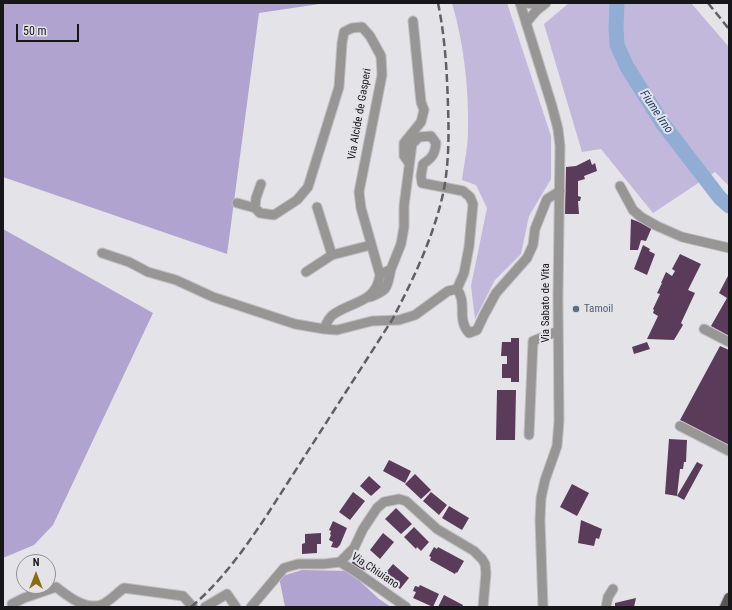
<!DOCTYPE html>
<html>
<head>
<meta charset="utf-8">
<style>
  body { margin:0 }
  #map { position:relative; width:732px; height:610px; overflow:hidden; background:#e4e3e7; font-family:"Roboto Condensed",sans-serif }
  canvas { display:block }
  .frame { position:absolute; inset:0; border:4px solid #171719; pointer-events:none }
  .north { position:absolute; left:16px; top:554px; width:40px; height:40px; box-sizing:border-box; background:#e4e3e7; border:1px solid #929195; border-radius:50%; rotate:0deg; font-size:11px; font-weight:700; line-height:16px; text-align:center; color:#171719 }
  .north::after { content:''; display:block; margin:auto; width:14px; height:18px; background:#8b6c0e; clip-path:polygon(50% 0,100% 100%,50% 72%,0 100%) }
  .scale { position:absolute; left:16px; top:24px; width:63px; height:18px; box-sizing:border-box; border:2px solid #171719; border-top:0; padding-left:5px; font-size:12px; line-height:14px; white-space:nowrap; color:#171719; -webkit-text-stroke:3px #e4e3e7; paint-order:stroke }
</style>
</head>
<body>
<div id="map">
<canvas width="732" height="610"></canvas>
<div class="frame"></div>
<div class="north">N</div>
<div class="scale">50 m</div>
</div>
<script>
const context = document.querySelector('canvas').getContext('2d');
context.lineJoin = 'round';
function paint(path, color) { context.fillStyle = color; context.fill(path, 'evenodd'); }
function stroke(path, color, width, dash) { context.strokeStyle = color; context.lineWidth = width; context.lineCap = dash ? 'butt' : 'round'; context.setLineDash(dash || []); context.stroke(path); }
function write(font, color, halo, rows, align = 'center') {
  context.font = font + ' "Roboto Condensed",sans-serif'; context.lineWidth = 4; context.setLineDash([]); context.textBaseline = 'middle'; context.strokeStyle = halo; context.fillStyle = color; for (const [text, x, y, turn = 0] of rows) {
    context.save(); context.translate(x, y); context.rotate((+turn || 0) * Math.PI / 180); context.textAlign = isNaN(turn) ? turn : align; if (halo) context.strokeText(text, 0, 0); context.fillText(text, 0, 0); context.restore();
  }
}
const green = new Path2D(`
  M452,3H507L551,136V179L529,216L521,254L495,280L475,319L471,286L487,208L476,185L462,180C464,164 468,147 468,131C469,89 464,44 452,3Z
  M569,3H691L729,47V186L715,172L653,213L601,149L582,152L544,24Z`);
const forest = new Path2D(`
  M3,3H326L259,13L227,254L3,177Z
  M3,229L153,313L53,525L34,545L3,558Z
  M302,570L349,571L379,599L391,607H285L279,577Z`);
const river = new Path2D(`
  M617,3L616,27L617,45L627,67L663,124L720,198L729,206`);
const building = new Path2D(`
  M590,159L592,165L595,163L597,171L584,176L585,179L578,181V196L581,197L580,201H578L579,214H565L566,167L576,166Z
  M631,219L652,227L646,241L641,240L638,250H630Z
  M643,245L650,249L649,251L655,254L647,275L634,269Z
  M680,254L701,264L688,290L695,293L681,323L683,325L674,340L647,339L658,316L653,313L654,310L653,309L660,294L657,293L662,283H661L666,272L672,276L675,271L672,269Z
  M729,274V336L711,326L727,298L719,293Z
  M511,338H519V382H511V378H502V364H507V356H501L502,342H511Z
  M647,342L650,349L634,354L632,347Z
  M720,346L729,350V446L680,420Z
  M497,390H516L515,440H496Z
  M669,439L687,440L686,462H684L683,469H680L677,496L665,494Z
  M389,460L411,471L405,483L383,471Z
  M697,462L703,465L684,500L677,496Z
  M415,474L431,490L421,499L405,484Z
  M369,476L381,487L371,496L360,486Z
  M572,484L589,493L577,516L560,507Z
  M353,492L365,501L350,520L339,512Z
  M431,492L447,505L439,515L423,501Z
  M449,506L469,518L462,530L442,518Z
  M396,508L412,524L401,534L385,519Z
  M581,520L602,529L599,539L596,538L594,546L578,543Z
  M333,521L347,528L340,545L337,548L331,547L333,542L329,540L331,535L330,534L331,531L329,530Z
  M414,527L429,542L421,551L417,547L416,549L404,537Z
  M321,533V544H317V553L302,554V544L305,543V534Z
  M383,533L394,542L380,559L370,550Z
  M434,547L437,549L438,547L464,561L457,573L456,572L455,574L430,560L431,557L429,556Z
  M354,558L370,563L367,571L351,565Z
  M393,564L409,578L400,589L383,576Z
  M420,585L439,594L433,607L413,598L416,592L413,591L415,586L419,587Z
  M444,595L463,605L462,607H438Z
  M636,598L634,607H615V603Z`);
const minor = new Path2D(`
  M520,3L552,106L558,129L560,146L558,298L559,421L557,446L545,480L541,498L540,520L543,607
  M525,3L533,4L545,3
  M526,23L536,11L546,3
  M409,163L404,156V143L421,122L424,110L421,102L413,21
  M261,184L256,198L255,208L260,213L274,215L297,200L308,187L339,87L342,43L344,32L352,28L362,27L370,36L381,56L382,75L359,192L361,208L380,275C376,303 353,301 334,314C329,317 326,324 324,329
  M620,186L633,210L641,217L657,226L682,237L729,248
  M237,203L255,208
  M317,207L332,255
  M102,253L129,262L148,272L176,280L213,297L295,324L324,329L337,330L372,321L399,320L415,315L448,291L457,289C468,304 456,318 469,333L477,330L484,315L496,293L527,258L533,245L535,229L547,199L560,191
  M306,272L332,255L371,245
  M380,275L391,269L401,244L404,227V206L412,144L419,137L431,136L436,143C435,154 432,158 423,164L421,176L422,183L463,191L470,197L473,204L469,247L464,273L457,289
  M370,297C389,290 387,287 391,269
  M704,329L729,342
  M680,426L729,451
  M529,435L533,341L558,331
  M340,562L354,548L363,529L377,508L384,502L399,499L406,501L437,529L474,551L482,559L485,564L486,573L483,607
  M12,604L24,598L56,587C68,596 84,610 101,605C109,602 117,593 124,588L183,596L193,607
  M205,607L227,594L236,607
  M251,607L284,568L298,564H324L340,562L359,574L406,607
  M606,607L608,597L613,589`);
const major = new Path2D(`
  M725,607L729,598`);
const rail = new Path2D(`
  M708,3L729,29
  M191,607C222,581 245,548 267,515L392,320C413,280 433,238 443,194C449,165 449,135 448,106C447,71 445,37 438,3`);
const markers = [
  [576,309,4,"#5c6f8a"]
];
const streetNames = [
  ["Via Alcide de Gasperi",360,114,-80],
  ["Via Sabato de Vita",546,303,-90],
  ["Via Chiuiano",375,571,34]
];
const serviceNames = [
  ["Tamoil",584,309]
];
const waterNames = [
  ["Fiume Irno",656,112,56]
];
paint(green, '#c2b8dc');
paint(forest, '#b0a3cf');
stroke(river, '#92add4', 15);
paint(building, '#5b3b5a');
stroke(minor, '#bfbec2', 11);
stroke(major, '#bfbec2', 12);
stroke(minor, '#979694', 9);
stroke(major, '#595654', 10);
stroke(rail, '#606063', 2.5, [8, 4]);
for (const [x, y, r, color] of markers) { const dot = new Path2D(); dot.arc(x, y, r, 0, 2 * Math.PI); context.fillStyle = color; context.fill(dot); stroke(dot, '#e4e3e7', 1.5); }
write('11px', '#171719', '#e4e3e7', streetNames);
write('11px', '#4e5e75', '#e4e3e7', serviceNames, 'left');
write('italic 12px', '#1e4071', '#e4e3e7', waterNames);
</script>
</body>
</html>
